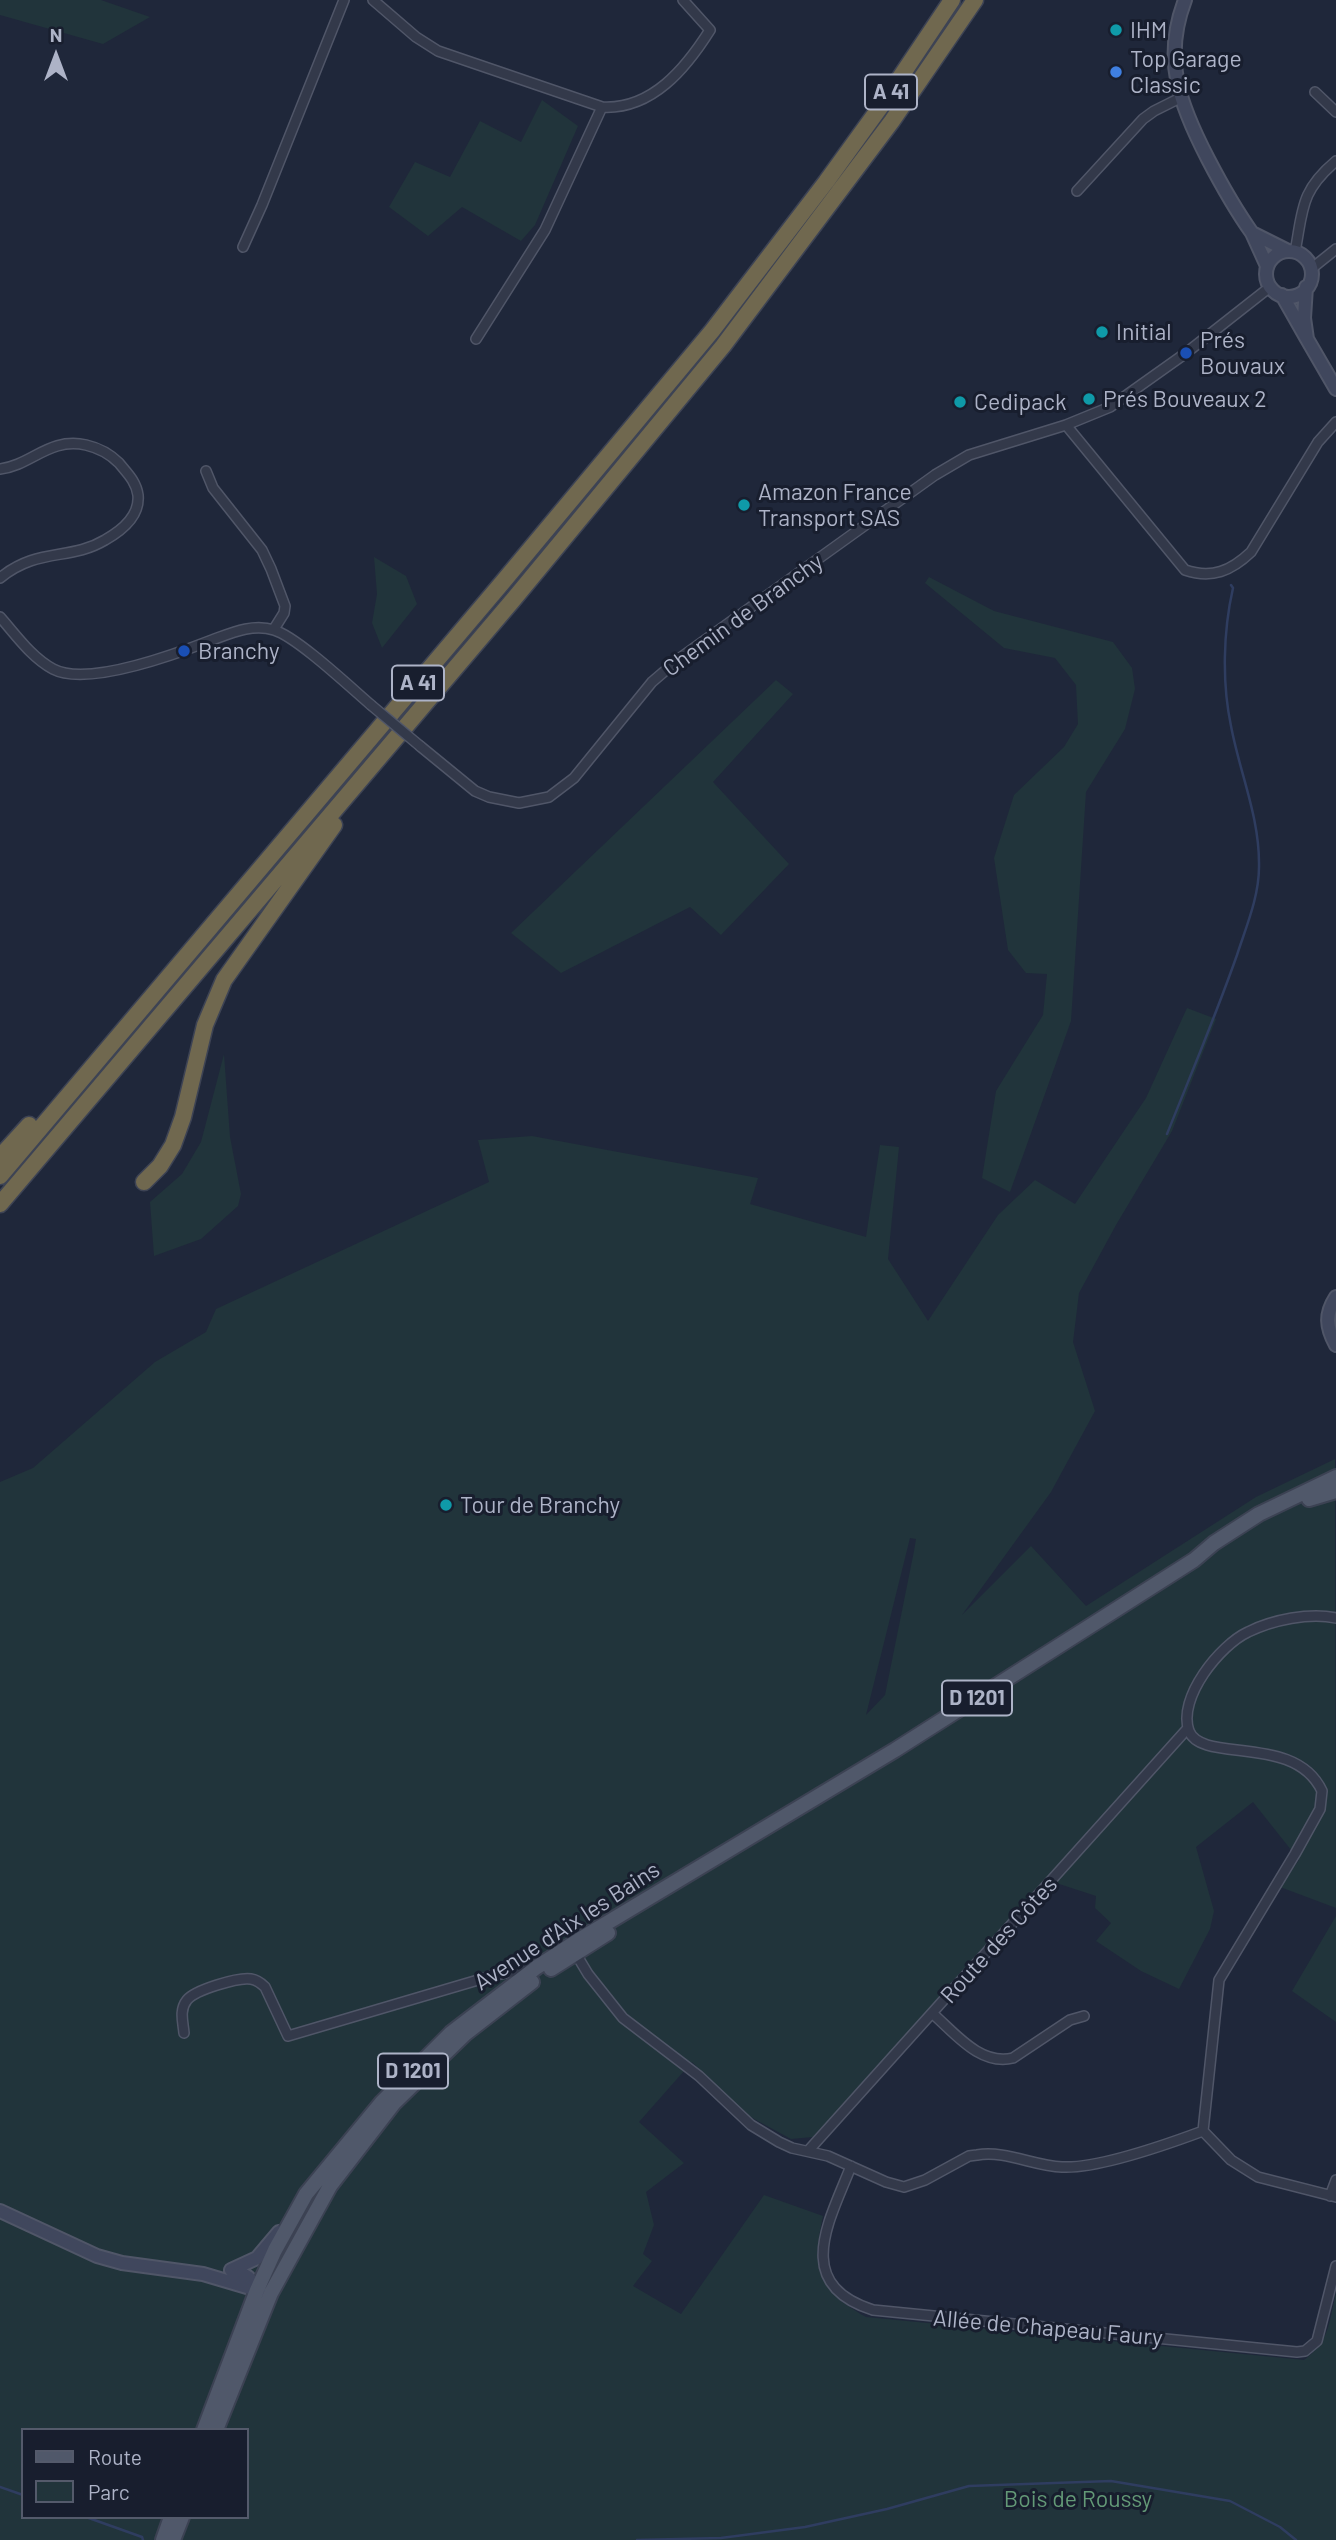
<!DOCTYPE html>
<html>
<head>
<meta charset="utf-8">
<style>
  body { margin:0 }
  #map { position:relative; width:1336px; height:2540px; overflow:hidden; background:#1f273a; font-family:Barlow,sans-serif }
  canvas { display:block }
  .legend { position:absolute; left:21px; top:2428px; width:228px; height:91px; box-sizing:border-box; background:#181e2e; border:2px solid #545a6b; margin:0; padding:9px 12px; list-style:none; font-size:21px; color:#adb3c7 }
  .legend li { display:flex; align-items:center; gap:14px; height:35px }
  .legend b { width:35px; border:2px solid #545a6b }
  .north { position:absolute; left:21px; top:21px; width:70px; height:70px; -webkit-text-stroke:5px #181e2e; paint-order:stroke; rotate:0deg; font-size:19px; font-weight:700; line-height:28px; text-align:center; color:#adb3c7 }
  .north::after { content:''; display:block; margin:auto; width:24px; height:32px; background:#adb3c7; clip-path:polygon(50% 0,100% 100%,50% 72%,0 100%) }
</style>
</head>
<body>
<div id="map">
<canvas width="1336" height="2540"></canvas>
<ul class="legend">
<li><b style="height:9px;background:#50586a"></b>Route</li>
<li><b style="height:19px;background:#21343b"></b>Parc</li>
</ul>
<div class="north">N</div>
</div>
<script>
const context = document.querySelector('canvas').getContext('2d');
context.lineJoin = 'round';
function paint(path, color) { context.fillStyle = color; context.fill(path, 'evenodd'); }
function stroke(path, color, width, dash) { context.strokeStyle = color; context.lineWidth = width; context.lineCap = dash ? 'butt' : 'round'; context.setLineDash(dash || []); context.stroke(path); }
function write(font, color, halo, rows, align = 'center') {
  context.font = font + ' Barlow,sans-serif'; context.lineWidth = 6; context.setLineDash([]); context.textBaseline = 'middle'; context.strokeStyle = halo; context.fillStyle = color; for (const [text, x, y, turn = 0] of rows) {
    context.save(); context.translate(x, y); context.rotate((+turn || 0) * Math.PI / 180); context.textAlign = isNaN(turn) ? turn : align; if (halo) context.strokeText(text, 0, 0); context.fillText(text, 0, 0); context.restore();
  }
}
const green = new Path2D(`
  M0,0H101L150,17L103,44L0,15Z
  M542,100L578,126L535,225L521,241L462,207L428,236L389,207L415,162L450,177L480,121L521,142Z
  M374,557L406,576L417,604L382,648L372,623L377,594Z
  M929,577L994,611L1113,642L1132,668L1135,689L1125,729L1086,792L1071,1021L1010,1192L982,1178L996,1091L1043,1015L1047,974L1026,973L1008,950L994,858L1014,795L1064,747L1078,724L1076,685L1055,658L1004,648L925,583Z
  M776,680L793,694L713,782L789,864L721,935L690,907L561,973L511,933Z
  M1187,1008L1216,1019L1172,1131L1116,1225L1079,1293L1073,1342L1095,1411L1051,1492L962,1615L1031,1546L1086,1606L1256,1497L1335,1459L1336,1908L1280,1887L1299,1860L1253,1802L1196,1847L1214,1911L1210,1929L1179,1989L1141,1971L1096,1941L1111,1923L1095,1908L1096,1896L1047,1880L813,2137L791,2139L747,2115L692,2062L639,2122L684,2163L646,2192L654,2225L643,2254L652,2261L633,2286L681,2314L764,2195L823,2216C811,2270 817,2289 866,2317L1304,2360C1330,2341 1329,2322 1336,2293V2540H0V1482L33,1468L155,1362L206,1332L216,1309L489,1182L478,1140L532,1136L758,1178L750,1204L866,1237L880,1145L899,1147L888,1259L928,1321L998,1215L1035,1180L1075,1204L1146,1098ZM910,1538L916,1539L914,1551L885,1695L866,1715ZM23,2430H247V2517H23Z
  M224,1054L230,1137L241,1194L238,1206L201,1239L154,1256L150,1202L182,1174L201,1142Z
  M1336,1916V2022L1292,1991Z`);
const stream = new Path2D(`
  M1167,1134C1191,1074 1216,1015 1237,955C1246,927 1259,897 1259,867C1260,818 1240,774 1231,726C1222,683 1223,632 1233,588L1231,585
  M0,2487L23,2495
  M86,2517L142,2537L143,2540
  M637,2540L721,2538L805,2527L887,2509L969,2486L1111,2481L1230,2501L1280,2527L1296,2540`);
const street = new Path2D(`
  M373,0L416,37L438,51L602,107C652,110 686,68 710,30L683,0
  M1315,92L1336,112
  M1077,191L1143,119L1154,111L1180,98
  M243,247L262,205L344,0
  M1295,252C1303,210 1300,191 1336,161
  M1311,269L1336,249
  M476,339L545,230L602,107
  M1066,425L1185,570C1212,579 1231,571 1251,552L1318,442L1336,422
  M0,469C32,465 49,437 86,445C99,448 110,454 119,463C127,473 136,481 138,495C140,516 121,531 105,540C70,561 38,547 0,578
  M206,471L213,488L262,550L271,569L285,606L284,613L274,629
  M0,617C16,635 31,657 53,669C87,687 176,654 212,640C231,633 253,623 274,630C297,637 350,687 371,705
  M420,746L475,791L489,797L519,803L549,797L574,778L652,682L680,658L935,475L969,455L1066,425L1110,407L1186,353L1270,287
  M1336,1618C1310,1612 1272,1620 1248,1632C1220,1645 1177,1698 1189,1731C1202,1764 1295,1733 1322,1791L1320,1809L1295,1854L1219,1980L1203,2131L1231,2160L1258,2177L1336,2197
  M576,1954L588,1974L623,2018L699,2076L751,2125L779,2142L792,2148L828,2156L886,2182L904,2187L925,2180L969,2156L977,2155C1005,2150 1034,2166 1062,2167C1097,2169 1168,2144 1203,2131
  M933,2014C955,2033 980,2066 1013,2058L1070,2020L1084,2016
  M184,2033C183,2022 179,2010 187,2000C195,1990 238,1977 251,1979C257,1980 261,1983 265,1987L288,2036L495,1975L531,1968
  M808,2151L1188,1728
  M851,2166C830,2220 791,2284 873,2310L1297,2352L1305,2351L1317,2341L1336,2266
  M1330,2196L1336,2180`);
const secondary = new Path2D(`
  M1185,0C1162,60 1180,105 1208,159C1221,184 1235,209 1252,233
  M1266 274a23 23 0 1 1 46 0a23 23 0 1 1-46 0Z
  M1267,266L1252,233L1288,251
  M1282,295L1307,339L1304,318L1306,287
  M1307,339L1336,389
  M1336,1297C1325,1314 1326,1327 1336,1345
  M0,2211L97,2256L122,2263L203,2274L257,2290
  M231,2270C247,2274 252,2278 258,2293
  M231,2270L257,2258L279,2232`);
const primary = new Path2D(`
  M1309,1499L1336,1491
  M551,1969L608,1933
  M204,2430L257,2290L275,2250L306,2194L382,2102L451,2033L537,1967L582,1938L895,1750L1194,1560L1214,1543L1259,1514L1336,1477
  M216,2430L271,2293L330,2186L394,2103L465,2034L532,1982
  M163,2540L171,2517
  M173,2540L182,2517`);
const highway = new Path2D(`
  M0,1157L29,1125
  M0,1176L502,583L712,331L826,182L881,106L952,0
  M144,1182L160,1166L173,1145L183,1117L205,1025L224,980L334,825
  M0,1204L513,600L723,346L892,121L975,0`);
const streetBridge = new Path2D(`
  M371,705L420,746`);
const markers = [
  [1116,30,7,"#0f9aa8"],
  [1116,72,7,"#3f7fe0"],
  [1102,332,7,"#0f9aa8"],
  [1186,353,7,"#1a4fb4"],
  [1089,399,7,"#0f9aa8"],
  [960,402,7,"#0f9aa8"],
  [744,505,7,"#0f9aa8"],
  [184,651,7,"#1a4fb4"],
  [446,1505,7,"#0f9aa8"]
];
const shields = [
  [891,92,52],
  [418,683,52],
  [977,1698,70],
  [413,2071,70]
];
const shieldNames = [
  ["A 41",891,92],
  ["A 41",418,683],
  ["D 1201",977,1698],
  ["D 1201",413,2071]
];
const poiNames = [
  ["IHM",1130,30],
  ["Top Garage",1130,59],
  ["Classic",1130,85],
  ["Initial",1116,332],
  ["Prés",1200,340],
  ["Bouvaux",1200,366],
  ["Prés Bouveaux 2",1103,399],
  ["Cedipack",974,402],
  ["Amazon France",758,492],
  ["Transport SAS",758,518],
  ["Branchy",198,651],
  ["Tour de Branchy",460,1505]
];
const streetNames = [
  ["Chemin de Branchy",743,615,-36],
  ["Avenue d'Aix les Bains",567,1926,-33],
  ["Route des Côtes",999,1940,-48],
  ["Allée de Chapeau Faury",1048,2328,5]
];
const parkNames = [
  ["Bois de Roussy",1078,2499]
];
paint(green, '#21343b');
stroke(stream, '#2f3d60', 2.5);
stroke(street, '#505668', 12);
stroke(secondary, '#505668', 16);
stroke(primary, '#3c4253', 18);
stroke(highway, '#3d4354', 19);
stroke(street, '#33394a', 9);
stroke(secondary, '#40475d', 12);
stroke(primary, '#50586a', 14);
stroke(highway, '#70684f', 16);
stroke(streetBridge, '#505668', 12, []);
stroke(streetBridge, '#33394a', 9);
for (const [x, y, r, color] of markers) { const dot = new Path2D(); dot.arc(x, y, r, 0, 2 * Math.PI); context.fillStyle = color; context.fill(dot); stroke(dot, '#181e2e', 2.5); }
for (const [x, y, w] of shields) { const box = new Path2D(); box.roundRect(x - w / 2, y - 17.5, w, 35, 5); context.fillStyle = '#181e2e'; context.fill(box); stroke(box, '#adb3c7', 2); }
write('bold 21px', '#adb3c7', null, shieldNames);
write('23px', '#adb3c7', '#181e2e', poiNames, 'left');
write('23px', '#adb3c7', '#181e2e', streetNames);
write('23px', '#639977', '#181e2e', parkNames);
</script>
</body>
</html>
